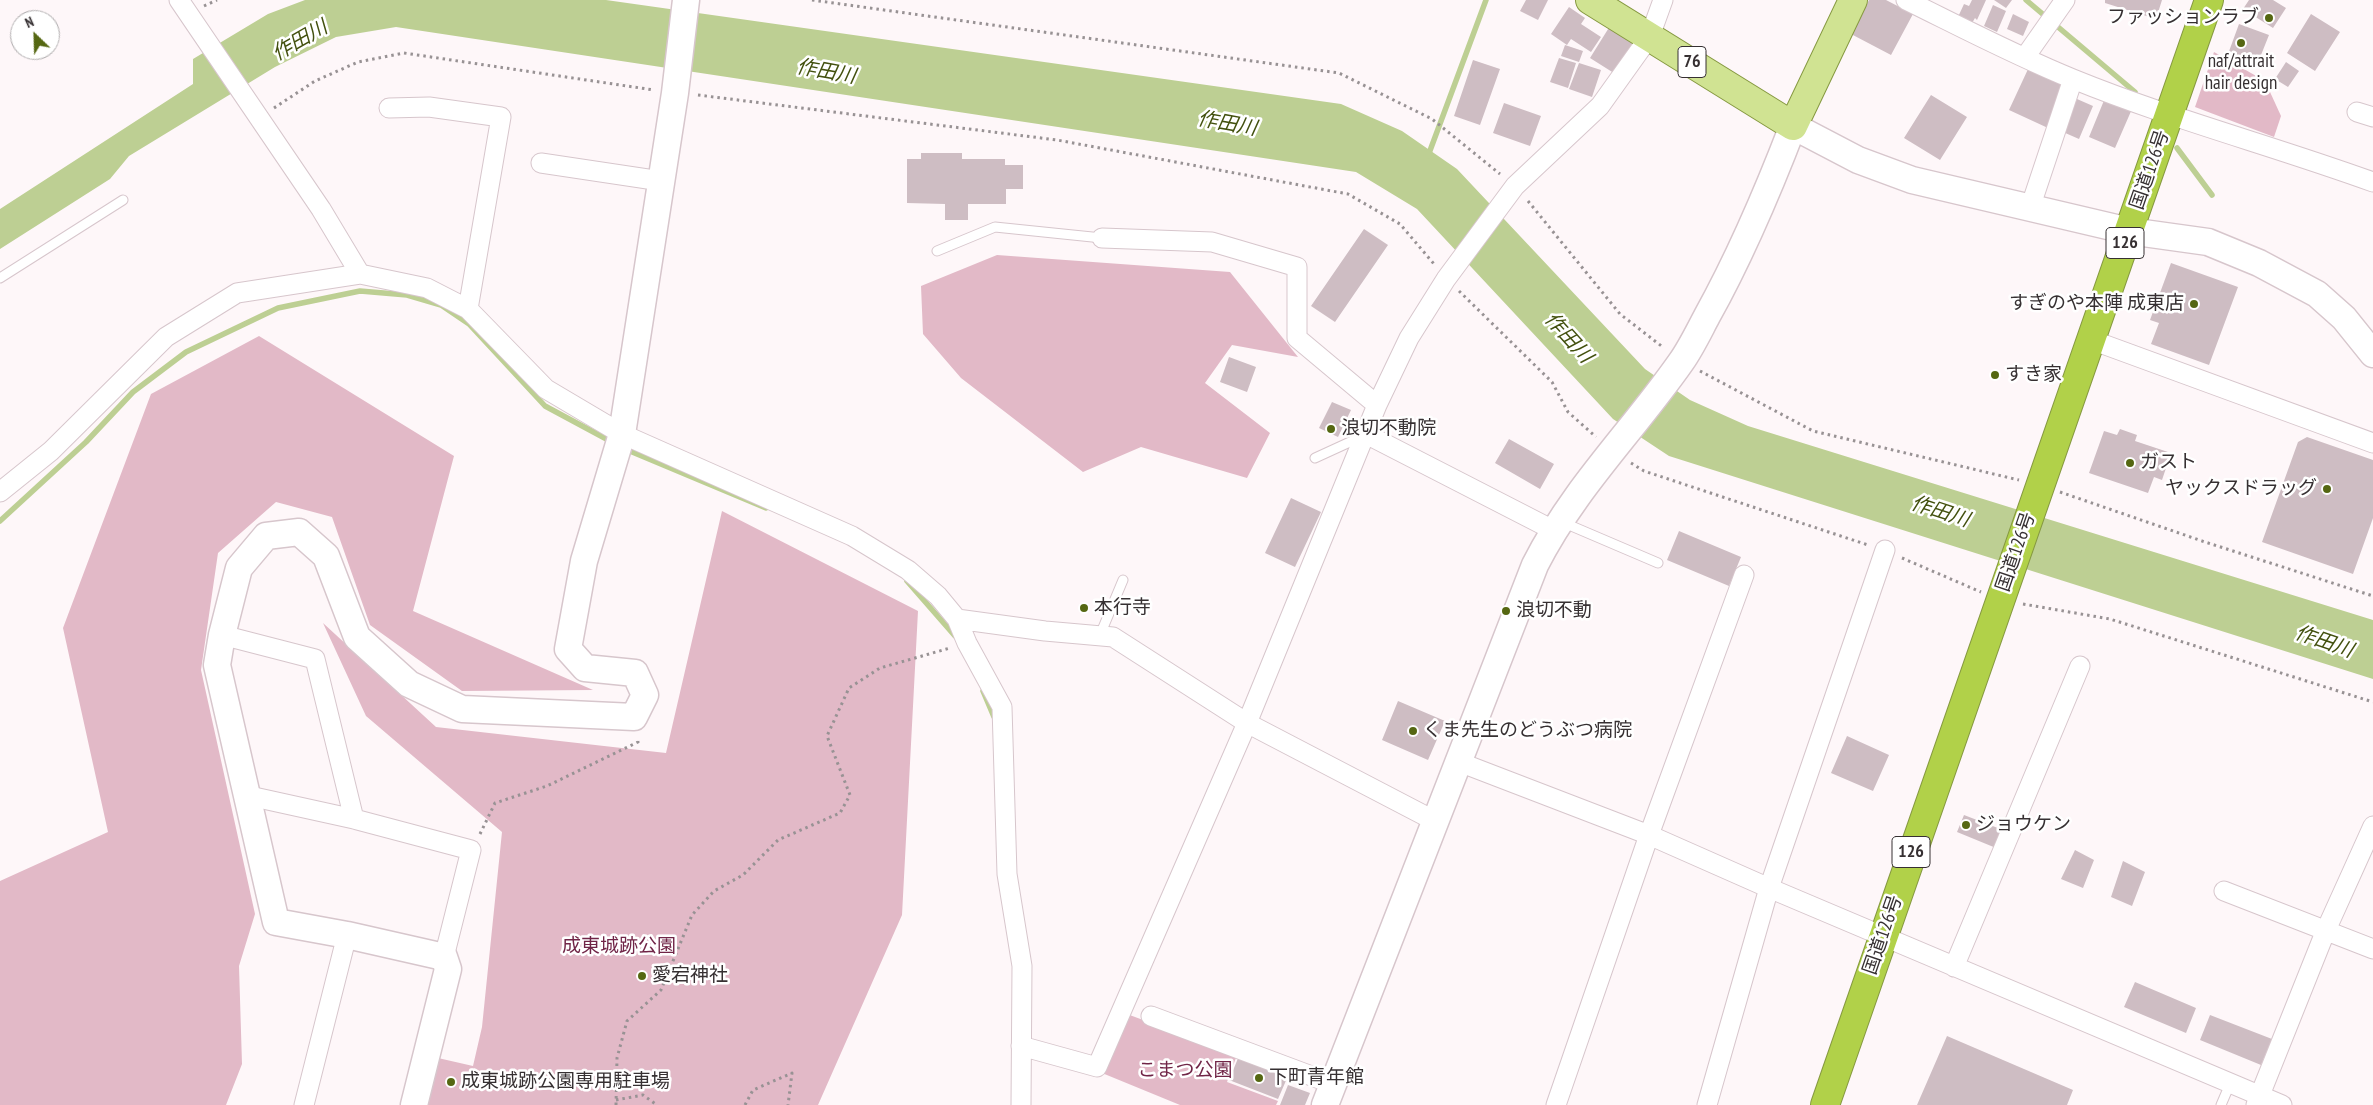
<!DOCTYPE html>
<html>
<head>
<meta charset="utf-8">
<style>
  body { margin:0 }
  #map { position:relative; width:2373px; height:1105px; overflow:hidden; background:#fef7f9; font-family:"PT Sans Narrow",sans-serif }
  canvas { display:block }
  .north { position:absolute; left:10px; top:10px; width:50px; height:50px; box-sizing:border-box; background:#fff; border:1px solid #afacad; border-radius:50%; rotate:336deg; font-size:14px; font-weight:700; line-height:20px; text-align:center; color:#363032 }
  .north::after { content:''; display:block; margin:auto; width:18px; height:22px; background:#556712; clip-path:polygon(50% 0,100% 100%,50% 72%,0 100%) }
</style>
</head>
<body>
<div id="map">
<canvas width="2373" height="1105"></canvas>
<div class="north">N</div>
</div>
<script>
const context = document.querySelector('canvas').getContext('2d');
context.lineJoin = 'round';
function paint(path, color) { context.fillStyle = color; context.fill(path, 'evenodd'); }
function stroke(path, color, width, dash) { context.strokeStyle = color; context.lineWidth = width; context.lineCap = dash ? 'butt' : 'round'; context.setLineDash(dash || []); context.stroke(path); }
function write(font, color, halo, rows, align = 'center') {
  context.font = font + ' "PT Sans Narrow","Noto Sans JP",sans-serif'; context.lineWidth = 5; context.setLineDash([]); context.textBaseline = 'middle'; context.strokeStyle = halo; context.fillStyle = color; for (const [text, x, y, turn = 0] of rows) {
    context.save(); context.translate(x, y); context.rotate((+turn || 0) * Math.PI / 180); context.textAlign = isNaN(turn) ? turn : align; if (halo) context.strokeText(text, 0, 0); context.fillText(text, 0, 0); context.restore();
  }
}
const green = new Path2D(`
  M2214,52L2265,81L2281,116L2274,137L2195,107Z
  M997,255L1230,272L1298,357L1232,345L1205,383L1270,433L1247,478L1141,447L1083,472L961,378L923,334L921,286Z
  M259,336L454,456L413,611L593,690L462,691L370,625L332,517L276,502L218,553L201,670L255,914L239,966L242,1064L226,1105H0V881L108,832L63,628L151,394Z
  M722,511L918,611L902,915L818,1105H427L438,1058L473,1066L482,1027L502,832L366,716L323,623L436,727L666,753Z
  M1127,1014L1237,1055L1227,1082L1278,1101L1276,1105H1180L1102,1073Z`);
const water = new Path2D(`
  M305,0H606L1341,104L1402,131L1457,169L1645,369L1690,400L1748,426L2373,620V679L1669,456L1613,419L1417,209L1356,172L396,27L336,37L275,67L129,156L110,179L0,249V209L193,84V59L268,14Z`);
const stream = new Path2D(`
  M2026,0L2135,92
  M2177,148L2212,195
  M1428,156L1486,0
  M625,449L766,508
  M0,521L86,442L133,392L186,352L278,308L360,291L407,295L441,305L469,324L545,406L612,442
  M907,581L955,636
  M983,691L994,717`);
const building = new Path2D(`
  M1526,0H1548L1538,20L1520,11Z
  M1869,0H1886L1913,14L1891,55L1851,34Z
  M1972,0H1986L1977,20L1975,18L1972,23L1958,17L1964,4L1969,6Z
  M1994,0H2012L2006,8Z
  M2105,0H2162L2156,19L2105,3Z
  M2249,0H2273L2286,8L2273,28L2243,9Z
  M1993,5L2006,11L1997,32L1984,26Z
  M1569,7L1585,18L1581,24L1601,37L1591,52L1571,39L1567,45L1551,34Z
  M2013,14L2029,22L2023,36L2007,29Z
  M2311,14L2340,32L2315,71L2287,53Z
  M2239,24L2269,35L2257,65L2228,54Z
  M1610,26L1637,43L1617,75L1590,58Z
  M1565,45L1583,51L1579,62L1561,56Z
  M1559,58L1576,63L1568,88L1550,82Z
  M1473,60L1500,69L1480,125L1454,116Z
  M2286,62L2299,71L2288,87L2275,79Z
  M1579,63L1601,70L1592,97L1569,89Z
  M2029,67L2066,85L2048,128L2009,110Z
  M1931,95L1967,117L1940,160L1904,138Z
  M2105,98L2132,109L2115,148L2089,137Z
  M2077,99L2093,106L2079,139L2063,132Z
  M1504,103L1541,116L1530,146L1493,133Z
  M921,153H962V159H1005V165H1023V189H1006V204H968V220H945V204L907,203V159H921Z
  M1364,229L1388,245L1335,322L1311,306Z
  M2171,263L2238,287L2209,365L2151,344L2159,323L2150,320Z
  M1229,357L1256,367L1247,392L1220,382Z
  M1332,402L1351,410L1338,437L1319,428Z
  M2120,429L2137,435L2135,441L2171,453L2162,480L2154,477L2148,493L2089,473L2104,431L2117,435Z
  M2307,437L2373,460V518L2353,574L2262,542L2298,442Z
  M1509,439L1554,464L1540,489L1495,463Z
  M1291,498L1321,512L1295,567L1265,553Z
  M1679,531L1741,557L1729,586L1667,560Z
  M1398,701L1445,721L1428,760L1382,740Z
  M1847,736L1889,755L1873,791L1831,773Z
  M1964,815L2003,830L1996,848L1957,832Z
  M2075,850L2094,860L2083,888L2061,879Z
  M2123,861L2145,872L2132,906L2111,897Z
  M2135,982L2196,1008L2186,1033L2124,1007Z
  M2210,1015L2272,1039L2261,1065L2200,1040Z
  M1947,1036L2073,1090L2067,1105H1917Z
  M1239,1056L1288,1076L1278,1099L1229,1080Z
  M1288,1085L1310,1093L1305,1105H1280Z`);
const path = new Path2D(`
  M812,0L1339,73L1432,119L1500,174
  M204,6L217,0
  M698,95L1057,140L1348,194L1400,224L1434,264
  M274,108L315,81L358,62L404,53L654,90
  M1528,201L1620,314L1664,348
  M1459,291L1552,382L1568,412L1596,437
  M1700,371L1813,431L2019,480
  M1631,463L1644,471L1868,545
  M2060,492L2205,542L2373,596
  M1902,558L1981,592
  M2023,604L2110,619L2373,702
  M480,834L495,803L547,786L638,742L637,739
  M616,1100L643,1095L657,1105
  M616,1105L617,1058L627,1021L661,990L692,915L714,891L743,875L778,840L840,813L850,795L827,736L849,688L880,668L950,648
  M745,1105L753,1090L792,1073L788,1105`);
const lane = new Path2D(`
  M937,251L995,227L1102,238
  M0,278L123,200
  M1315,458L1363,436
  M1562,522L1658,563
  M1100,635L1123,580
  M2221,1105L2230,1084`);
const street = new Path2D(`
  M179,0L321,209L360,274
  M1906,0C1961,27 2016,56 2073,79C2171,119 2274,146 2373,182
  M2025,57L2065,0
  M389,108L429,107L501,117L468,309
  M2357,112L2373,117
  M541,163L661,181
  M2030,208L2073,79
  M1102,238L1212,242L1297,267V338L1377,405
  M2089,339L2373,443
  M1366,434L1553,530
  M0,492L51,451L166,337L237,293L360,274L427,288L468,309L546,389L622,434L852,536L908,570L938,596L957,619L967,643L1002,707L1007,874L1022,966L1021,1105
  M957,619L1045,631L1113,637L1247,723L1435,821
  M222,635L315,659L354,819
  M1459,762L1649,835L1769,888L2282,1105
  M245,795L354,819L471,850L444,957
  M2224,891L2373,949
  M1954,967L2080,666
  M1151,1016L1333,1084
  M1021,1046L1097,1067L1247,723L1377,405L1409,338L1446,279L1515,186L1600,106L1650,36L1663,0
  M304,1105L347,935
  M1556,1105L1649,835L1744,575
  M1707,1105L1769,888L1885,550
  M2256,1105L2326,930L2373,826`);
const secondary = new Path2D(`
  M414,1105L448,969L444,957L347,935L276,922L217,665L222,635L239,568L266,536L299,532L326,556L357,637L409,684L462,709L634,717L645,695L635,673L585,668L568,649L584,561L622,434L675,93L686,0
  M1325,1105L1535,565C1574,488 1632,432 1681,362C1691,348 1699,331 1707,316C1741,255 1768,191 1793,126L1858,160L1912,180L2129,231L2208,242L2259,263L2317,294L2344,318L2373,354`);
const primary = new Path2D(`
  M1590,0L1793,126L1853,0`);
const highway = new Path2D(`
  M1825,1105L2209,0`);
const markers = [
  [2269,18,5,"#556712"],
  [2241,43,5,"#556712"],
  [2194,304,5,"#556712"],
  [1995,375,5,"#556712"],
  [1331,429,5,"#556712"],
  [2130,463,5,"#556712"],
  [2327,489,5,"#556712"],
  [1084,608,5,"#556712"],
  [1506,611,5,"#556712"],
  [1413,731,5,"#556712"],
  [1966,825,5,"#556712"],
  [642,976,5,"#556712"],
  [1259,1078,5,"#556712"],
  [451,1082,5,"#556712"]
];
const shields = [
  [1692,62,28],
  [2125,243,38],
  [1911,852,38]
];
const shieldNames = [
  ["76",1692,62],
  ["126",2125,243],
  ["126",1911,852]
];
const poiNames = [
  ["ファッションラブ",2259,18,"right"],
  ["naf/attrait",2241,62,"center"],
  ["hair design",2241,84,"center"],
  ["すぎのや本陣 成東店",2184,304,"right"],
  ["すき家",2005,375],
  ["浪切不動院",1341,429],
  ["ガスト",2140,463],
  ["ヤックスドラッグ",2317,489,"right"],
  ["本行寺",1094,608],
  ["浪切不動",1516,611],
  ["くま先生のどうぶつ病院",1423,731],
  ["ジョウケン",1976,825],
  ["愛宕神社",652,976],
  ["下町青年館",1269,1078],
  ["成東城跡公園専用駐車場",461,1082]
];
const streetNames = [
  ["国道126号",2150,170,-71],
  ["国道126号",2016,552,-71],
  ["国道126号",1883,935,-71]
];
const parkNames = [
  ["成東城跡公園",619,947],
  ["こまつ公園",1185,1071]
];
const waterNames = [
  ["作田川",300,41,-30],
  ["作田川",826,72,10],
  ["作田川",1227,124,10],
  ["作田川",1568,338,48],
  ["作田川",1940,512,18],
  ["作田川",2324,642,19]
];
paint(green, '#e2b9c7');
paint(water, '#bdcf93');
stroke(stream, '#bdcf93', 5.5);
paint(building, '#cebdc3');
stroke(lane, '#d7c6cc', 11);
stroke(street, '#d7c6cc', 21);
stroke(secondary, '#d7c6cc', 29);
stroke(primary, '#869941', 30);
stroke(highway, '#869941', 30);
stroke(path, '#989294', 3, [2.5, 4]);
stroke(lane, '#fff', 9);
stroke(street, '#fff', 19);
stroke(secondary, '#fff', 26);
stroke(primary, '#d0e392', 28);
stroke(highway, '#b1d149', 28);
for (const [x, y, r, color] of markers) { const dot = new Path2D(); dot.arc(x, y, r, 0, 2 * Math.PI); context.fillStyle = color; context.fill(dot); stroke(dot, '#fff', 2); }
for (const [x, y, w] of shields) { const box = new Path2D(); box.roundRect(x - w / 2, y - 15.5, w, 31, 4); context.fillStyle = '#fff'; context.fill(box); stroke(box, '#363032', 1); }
write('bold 18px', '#363032', null, shieldNames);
write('19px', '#363032', '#fff', poiNames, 'left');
write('19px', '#363032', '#fff', streetNames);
write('19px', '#702547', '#fff', parkNames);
write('italic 20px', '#43510f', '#fff', waterNames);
</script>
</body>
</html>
